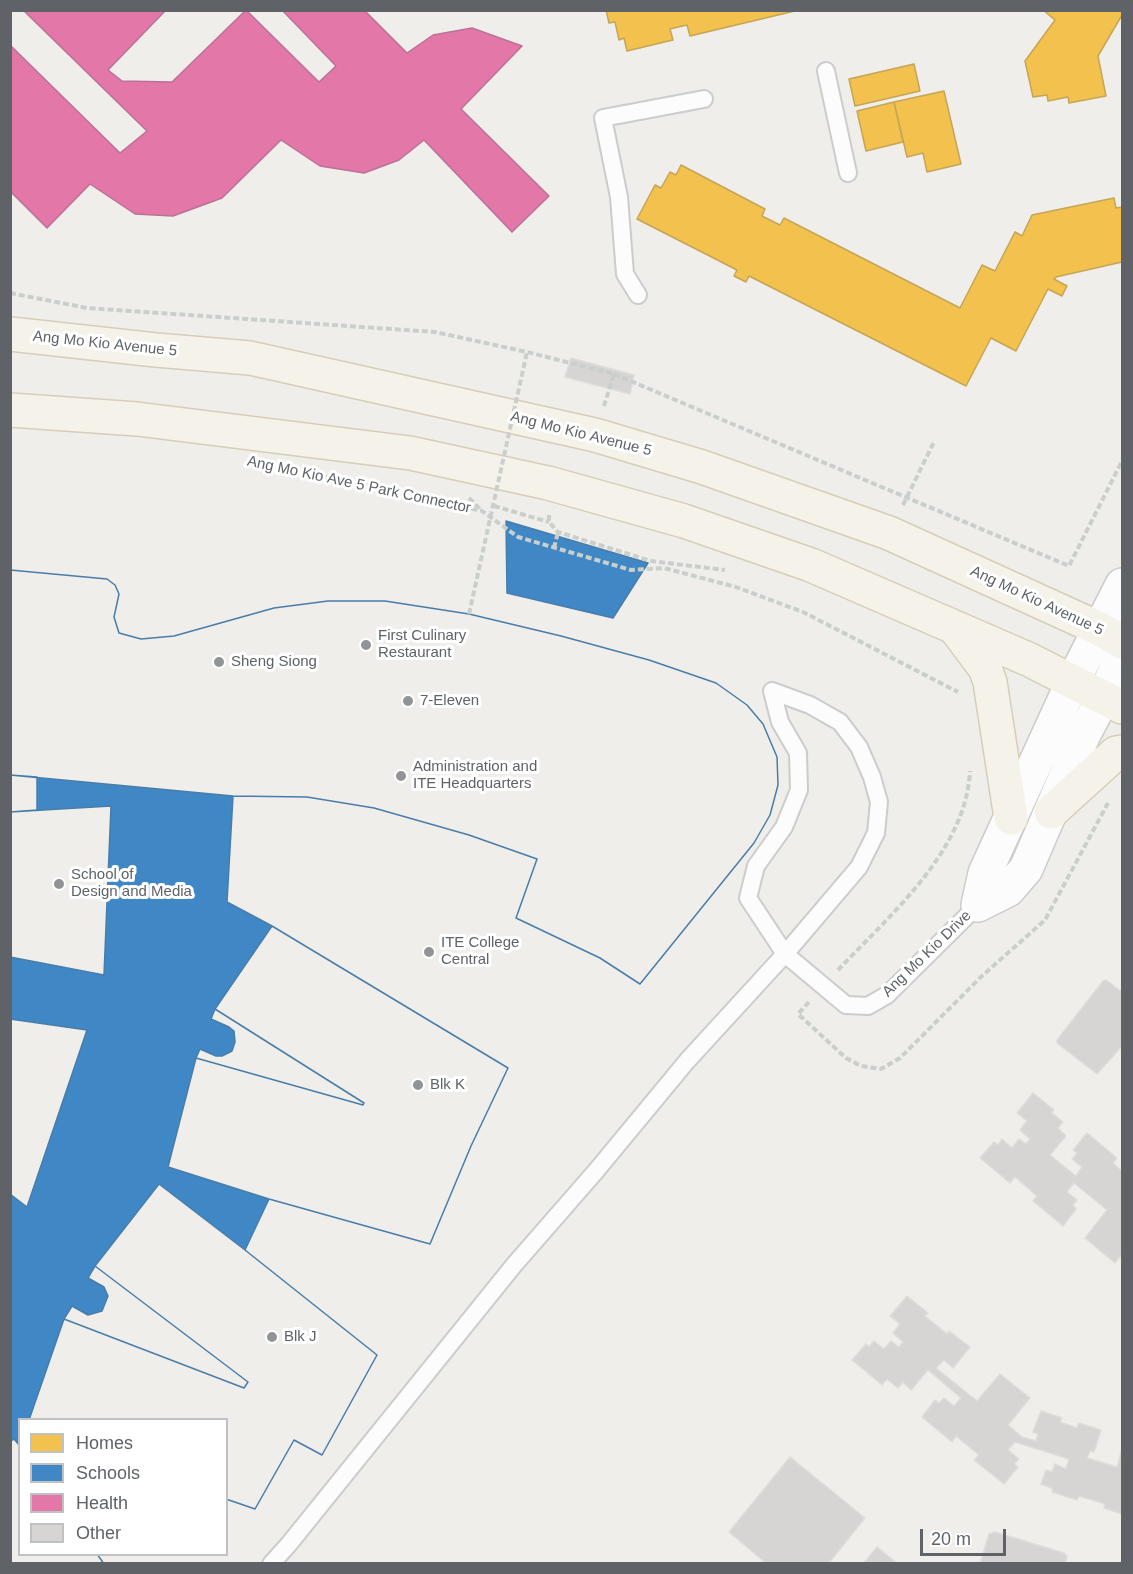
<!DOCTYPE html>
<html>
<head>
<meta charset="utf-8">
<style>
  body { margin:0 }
  #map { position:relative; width:1133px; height:1574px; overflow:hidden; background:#efeeea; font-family:Helvetica,sans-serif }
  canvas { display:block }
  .frame { position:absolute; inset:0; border:12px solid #5f6368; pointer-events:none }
  .legend { position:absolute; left:18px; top:1418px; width:210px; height:138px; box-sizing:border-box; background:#fff; border:2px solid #bfc1c3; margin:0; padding:8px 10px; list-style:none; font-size:18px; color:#5f6368 }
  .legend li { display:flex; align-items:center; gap:12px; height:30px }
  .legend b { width:30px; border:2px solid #bfc1c3 }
  .scale { position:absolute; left:920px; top:1529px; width:86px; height:27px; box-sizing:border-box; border:3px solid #5f6368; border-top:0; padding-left:8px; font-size:18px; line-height:21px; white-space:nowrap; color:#5f6368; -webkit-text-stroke:4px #fff; paint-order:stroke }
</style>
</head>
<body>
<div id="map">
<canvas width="1133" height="1574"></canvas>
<div class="frame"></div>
<ul class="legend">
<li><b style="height:16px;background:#f2c14e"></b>Homes</li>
<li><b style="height:16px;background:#3f88c5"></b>Schools</li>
<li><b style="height:16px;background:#e377a8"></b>Health</li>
<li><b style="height:16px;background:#d6d5d3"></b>Other</li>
</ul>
<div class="scale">20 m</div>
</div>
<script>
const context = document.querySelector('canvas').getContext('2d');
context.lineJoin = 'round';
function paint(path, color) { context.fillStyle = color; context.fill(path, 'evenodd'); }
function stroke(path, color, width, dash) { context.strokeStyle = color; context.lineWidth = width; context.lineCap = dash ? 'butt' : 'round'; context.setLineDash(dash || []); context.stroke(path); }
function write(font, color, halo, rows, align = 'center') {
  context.font = font + ' Helvetica,sans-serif'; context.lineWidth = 6; context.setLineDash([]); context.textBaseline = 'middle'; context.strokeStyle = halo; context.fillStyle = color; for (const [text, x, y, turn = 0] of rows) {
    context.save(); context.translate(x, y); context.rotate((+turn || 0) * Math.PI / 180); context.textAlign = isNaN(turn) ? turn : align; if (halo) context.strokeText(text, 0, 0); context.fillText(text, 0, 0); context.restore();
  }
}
const homes = new Path2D(`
  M606,10H799L690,36L687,25L670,29L673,40L627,51L624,38L619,40L615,22L609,23Z
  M1043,10H1122V15L1098,56L1106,96L1069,103L1068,97L1048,101L1047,95L1033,97L1025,61L1055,20Z
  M914,64L920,91L855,106L849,79Z
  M944,91L961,164L927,172L923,153L907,157L894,102Z
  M894,102L903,142L866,151L857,111Z
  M681,165L765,209L762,216L780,225L784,218L960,308L982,265L995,271L1015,232L1022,236L1032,215L1114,198L1116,208L1122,207V262L1056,277L1054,279L1067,286L1062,296L1048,289L1016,351L991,338L966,386L749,276L746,282L734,276L737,270L637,219L655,185L661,188L670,172L676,175Z`);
const schools = new Path2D(`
  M506,521L648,563L613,618L507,593Z
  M10,570L107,579L115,585L119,594L114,617L119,633L141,639L174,636L274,608L328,601H385L469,614L561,636L649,660L716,683L747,705L763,724L777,757L778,785L770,815L754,843L640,984L600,958L516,918L537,859L469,835L374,808L307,797L233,796L227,902L272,926L508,1068L471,1146L430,1244L269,1199L245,1250L377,1355L322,1455L294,1440L255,1509L226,1499V1420H20V1554H97L104,1564H10V812L37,810V777L10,775ZM215,1009L364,1103L363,1105L196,1058L200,1049L216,1056H222L232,1051L235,1042L234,1031L229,1027L211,1019ZM95,1266L248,1382L244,1388L64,1319L72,1306L88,1315L102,1311L108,1296L104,1287L88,1278Z
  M10,570L107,579L115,585L119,594L114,617L119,633L141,639L174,636L274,608L328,601H385L469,614L561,636L649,660L716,683L747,705L763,724L777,757L778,785L770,815L754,843L640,984L600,958L516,918L537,859L469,835L374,808L307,797L233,796L10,775Z
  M111,806L104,975L10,957V812Z
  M272,926L508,1068L471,1146L430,1244L269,1199L168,1167L196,1058L363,1105L364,1103L215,1009Z
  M10,1019L87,1030L27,1207L10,1194Z
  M159,1184L245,1250L377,1355L322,1455L294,1440L255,1509L226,1499V1420H29L64,1319L244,1388L248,1382L95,1266Z
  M14,1439L20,1446V1554H97L104,1564H10V1442Z`);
const health = new Path2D(`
  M23,10H166L108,70L122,81L172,82L246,10L319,82L336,66L282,10H364L407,53L433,35L472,28L522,46L461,109L549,196L512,232L424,140L399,160L364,173L320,166L281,140L222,198L173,216L135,214L90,184L47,228L10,191V45L120,153L147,131Z`);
const building = new Path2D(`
  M571,358L634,375L630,394L565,377Z
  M1106,980L1122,992V1046L1097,1074L1057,1043V1040L1103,981Z
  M1033,1093L1054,1110L1052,1113L1063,1122L1058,1128L1066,1136L1050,1155L1076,1176L1082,1167L1072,1159L1077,1153L1073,1150L1087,1133L1117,1158L1113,1163L1122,1171V1254L1115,1263L1085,1238L1107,1210L1074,1183L1067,1192L1077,1200L1073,1205L1076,1209L1063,1226L1033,1201L1037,1196L1015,1177L1010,1183L980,1158L994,1142L998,1145L1002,1139L1012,1148L1019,1139L1026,1144L1030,1139L1020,1130L1027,1121L1017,1113Z
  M907,1296L928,1313L925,1316L947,1334L949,1331L970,1347L953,1368L944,1360L936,1368L977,1401L1000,1374L1030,1398L1008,1425L1022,1437L1036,1441L1038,1434L1033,1432L1041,1411L1062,1418L1060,1422L1077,1428L1079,1423L1101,1430L1094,1452L1090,1451L1087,1458L1117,1467L1122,1449V1514L1104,1508L1105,1504L1079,1496L1077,1500L1052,1492L1053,1489L1041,1484L1046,1470L1052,1472L1055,1464L1066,1469L1069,1459L1015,1442L1008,1450L1019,1459L1014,1464L1018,1467L1004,1484L974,1460L979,1455L956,1436L952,1442L922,1417L935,1400L939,1403L944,1398L954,1406L961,1398L928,1370L911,1390L903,1382L898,1388L887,1379L882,1385L852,1360L866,1344L869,1347L874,1341L884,1349L891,1341L899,1347L903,1342L893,1333L900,1324L890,1316Z
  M790,1457L865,1518L828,1564H767L729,1532Z
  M995,1532L1064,1553L1067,1556L1065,1564H980L989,1534Z
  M877,1547L898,1564H863Z`);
const path = new Path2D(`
  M10,293L87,308L435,332L527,352L614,374L604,406
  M614,374L1069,566L1122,461
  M313,474L482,511L518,537L631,570L664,568L736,587L803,612L958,692
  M469,498L480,509
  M903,505L934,442
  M494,506L549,522
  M549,515V522L558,532L651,561L725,570
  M554,548L558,532
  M838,970C890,915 966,851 970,771
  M809,1002L798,1014L846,1058L861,1066L881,1069L900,1058L982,976L1045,920L1108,803`);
const service = new Path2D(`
  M826,71L848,173
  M638,295L625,274L619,197L603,118L704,99
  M772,691L780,722L798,753L799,790L784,827L756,866L748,898L785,954L846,1005L868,1006L887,995L978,905
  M271,1564L289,1544L514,1265L596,1171L687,1061L785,954L859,867L876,833L879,802L872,777L859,747L840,722L810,705L772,691`);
const minor = new Path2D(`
  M978,905L1008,890L1026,869L1084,734L1104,696
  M978,905L985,873L1073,681`);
const secondary = new Path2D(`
  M1073,681L1122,585
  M1104,696L1122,656`);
const primary = new Path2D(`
  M10,334L156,350L250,358L595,435L702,467L889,533L1100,629L1122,642
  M10,410L137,419L410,453L548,483L684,521L811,565L1030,660L1122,707
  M955,628L985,668L990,682L1011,818
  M1051,812L1116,753L1122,752`);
const pathBridge = new Path2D(`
  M469,614L527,352`);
const markers = [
  [366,645,6,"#919496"],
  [219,662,6,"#919496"],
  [408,701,6,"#919496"],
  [401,776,6,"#919496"],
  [59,884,6,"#919496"],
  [429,952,6,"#919496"],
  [418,1085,6,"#919496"],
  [272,1337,6,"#919496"]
];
const streetNames = [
  ["Ang Mo Kio Avenue 5",105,344,6],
  ["Ang Mo Kio Avenue 5",581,434,14],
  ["Ang Mo Kio Ave 5 Park Connector",359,485,12],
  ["Ang Mo Kio Avenue 5",1037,601,25],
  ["Ang Mo Kio Drive",927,954,-44]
];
const poiNames = [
  ["First Culinary",378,636],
  ["Restaurant",378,653],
  ["Sheng Siong",231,662],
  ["7-Eleven",420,701],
  ["Administration and",413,767],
  ["ITE Headquarters",413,784],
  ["School of",71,875],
  ["Design and Media",71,892],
  ["ITE College",441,943],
  ["Central",441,960],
  ["Blk K",430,1085],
  ["Blk J",284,1337]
];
paint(homes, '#f2c14e');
stroke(homes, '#c6a556', 1.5);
paint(schools, '#3f88c5');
stroke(schools, '#497da9', 1.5);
paint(health, '#e377a8');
stroke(health, '#bb7195', 1.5);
paint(building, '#d6d5d3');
stroke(building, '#deddd9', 1.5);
stroke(service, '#cbcccc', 20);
stroke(minor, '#cbcccc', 36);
stroke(secondary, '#cacacb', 36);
stroke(primary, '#d7ceb8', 36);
stroke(path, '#cacfcc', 4, [6, 3]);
stroke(service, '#fdfcfc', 16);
stroke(minor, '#fdfcfc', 33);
stroke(secondary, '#fdfcfc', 33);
stroke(primary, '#f4f2e9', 33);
stroke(pathBridge, '#cacfcc', 4, [6, 3]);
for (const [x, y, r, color] of markers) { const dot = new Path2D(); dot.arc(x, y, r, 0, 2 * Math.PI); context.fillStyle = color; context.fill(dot); stroke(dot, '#fff', 2); }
write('15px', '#5f6368', '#fff', streetNames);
write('15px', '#5f6368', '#fff', poiNames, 'left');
</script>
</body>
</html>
